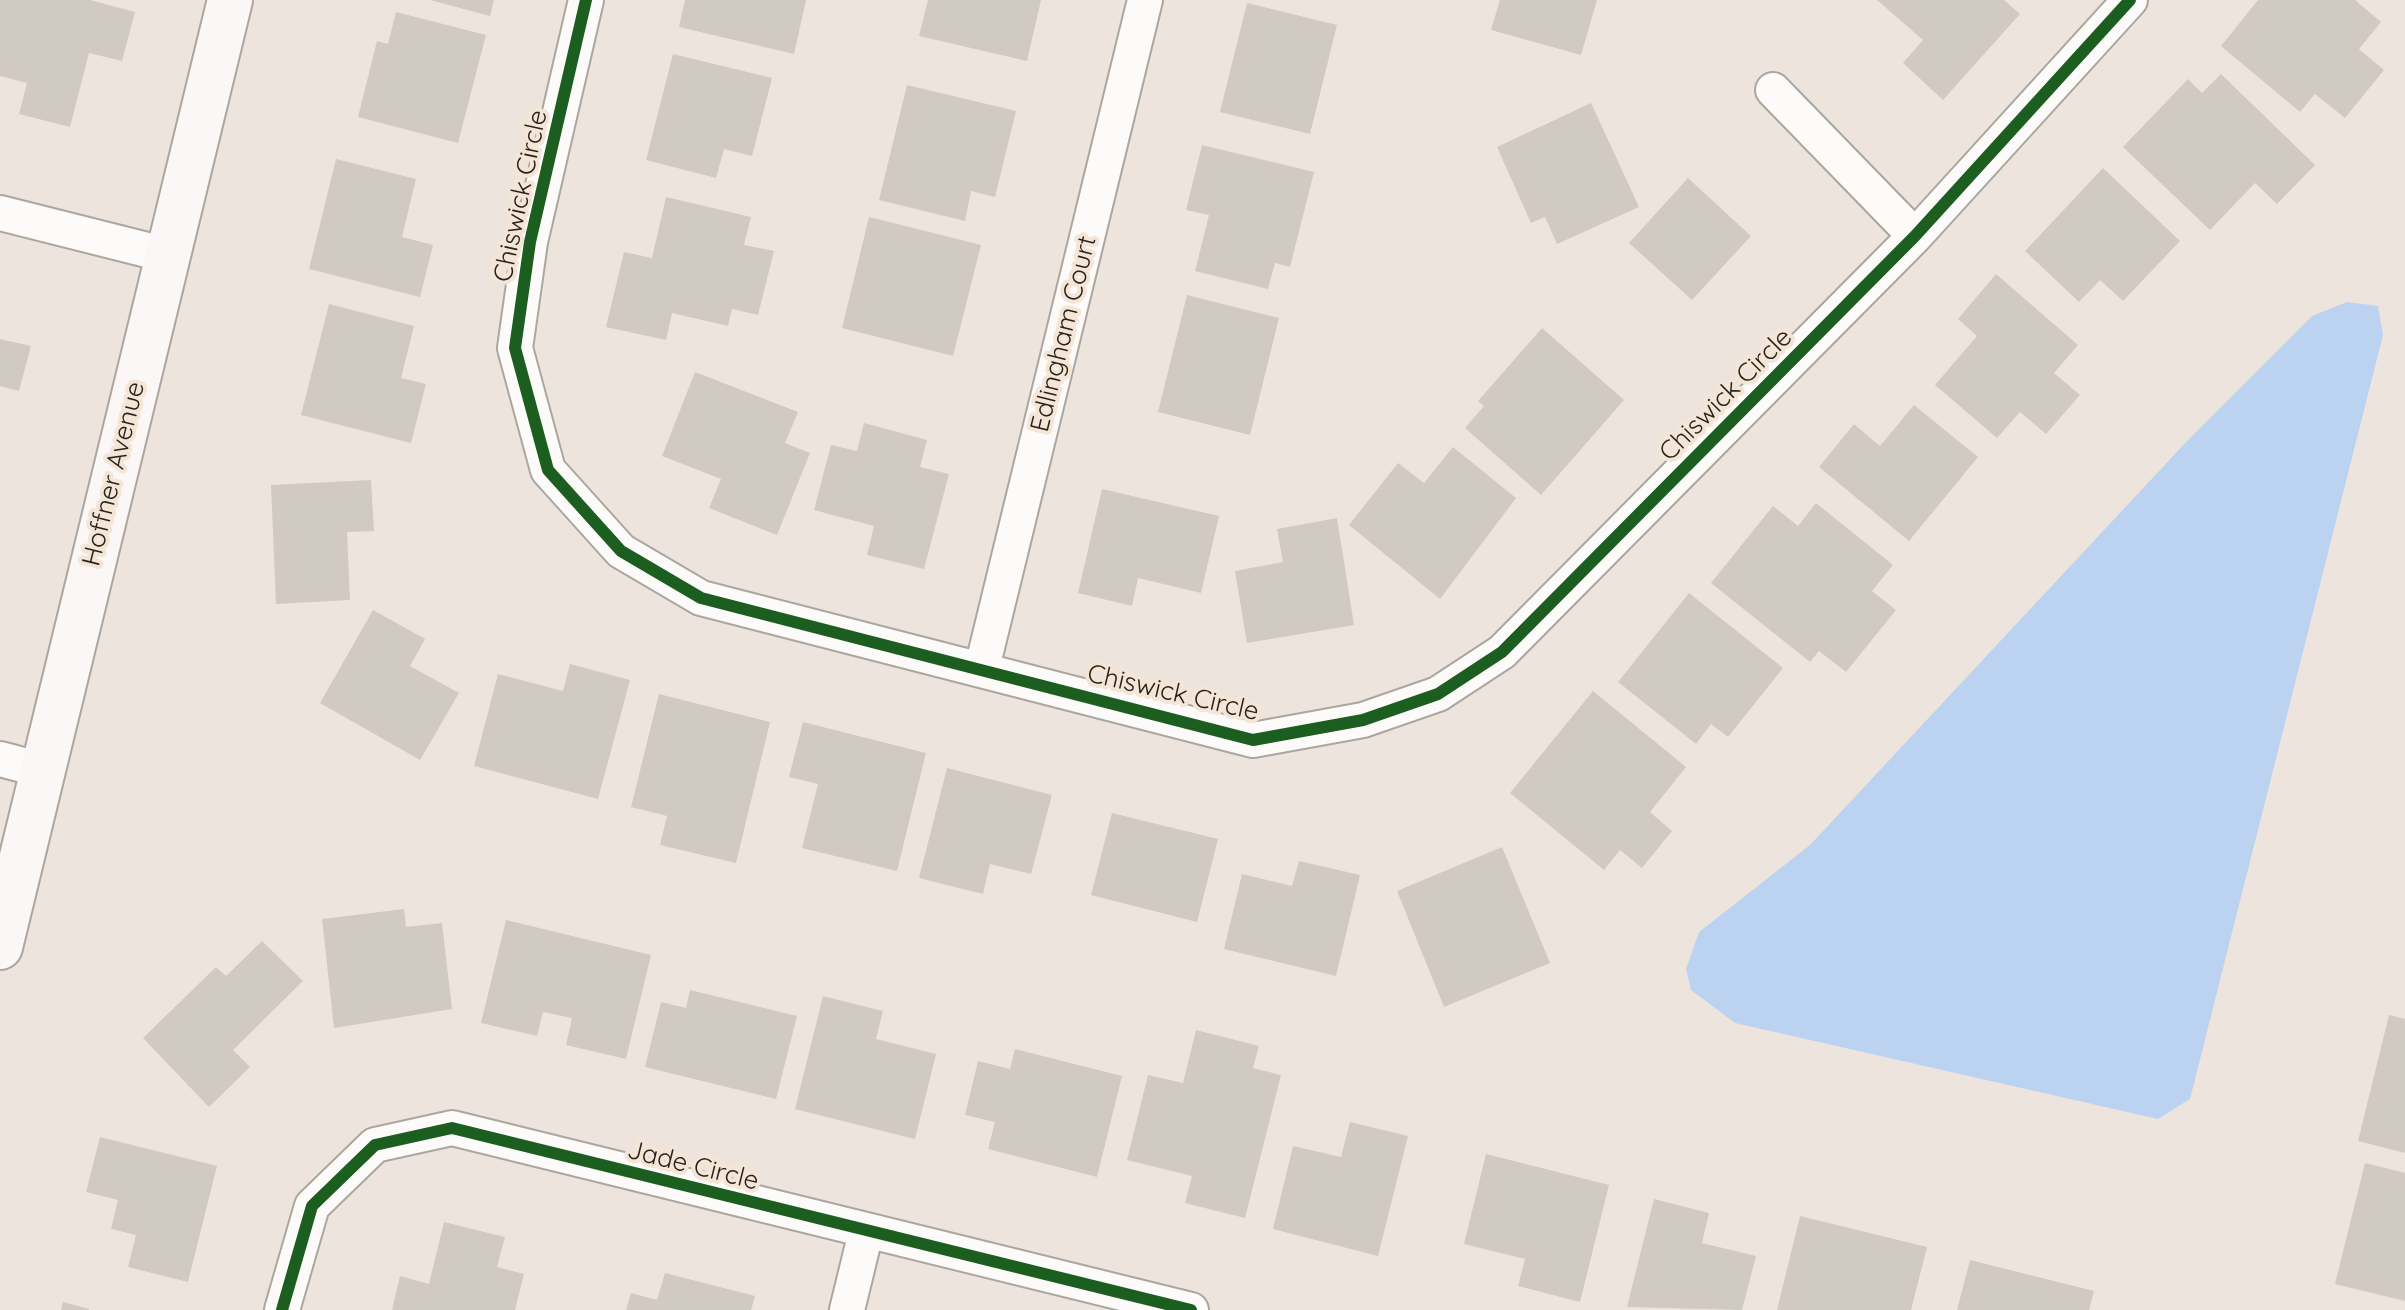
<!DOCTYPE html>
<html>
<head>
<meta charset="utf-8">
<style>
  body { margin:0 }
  canvas { display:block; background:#ede5dd }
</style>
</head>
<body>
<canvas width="2405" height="1310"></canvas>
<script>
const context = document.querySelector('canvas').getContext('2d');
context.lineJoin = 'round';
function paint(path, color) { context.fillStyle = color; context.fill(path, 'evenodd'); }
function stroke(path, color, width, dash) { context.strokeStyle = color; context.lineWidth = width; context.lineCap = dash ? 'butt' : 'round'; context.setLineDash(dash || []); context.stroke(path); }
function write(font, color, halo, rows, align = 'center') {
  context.font = font + ' Quicksand,sans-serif'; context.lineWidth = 8; context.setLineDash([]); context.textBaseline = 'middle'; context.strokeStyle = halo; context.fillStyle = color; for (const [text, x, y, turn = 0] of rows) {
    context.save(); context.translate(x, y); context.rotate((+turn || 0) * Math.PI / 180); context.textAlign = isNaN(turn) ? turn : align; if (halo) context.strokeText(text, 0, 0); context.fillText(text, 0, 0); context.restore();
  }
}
const water = new Path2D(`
  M2347,302L2378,306L2383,335L2190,1099L2158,1119L1735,1023L1691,990L1686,969L1699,932L1810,845L2188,440L2312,316Z`);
const building = new Path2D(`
  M0,0H90L135,12L122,61L89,53L70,127L19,114L27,83L0,76Z
  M430,0H494L490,16Z
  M685,0H806L794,54L679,27Z
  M928,0H1041L1027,61L919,36Z
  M1500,0H1597L1581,55L1491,30Z
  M1877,0H2004L2020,14L1943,100L1903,63L1923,40Z
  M2258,0H2355L2381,22L2359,49L2384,70L2345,118L2315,94L2300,112L2221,46Z
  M1247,3L1337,25L1310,134L1220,112Z
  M396,12L486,35L458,143L358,117L377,41L388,44Z
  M673,54L772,78L752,156L724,149L716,178L646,160Z
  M2221,74L2315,165L2277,204L2255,183L2210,230L2123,147L2188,79L2202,93Z
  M907,85L1016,111L995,197L971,191L965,221L879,200Z
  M1591,103L1639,207L1557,244L1545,217L1531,223L1497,147Z
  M1202,145L1314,172L1290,267L1275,263L1268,289L1195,271L1209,215L1186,210Z
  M336,159L416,179L402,237L433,245L420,297L309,269Z
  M2103,168L2180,241L2123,301L2100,280L2079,302L2025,251Z
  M1688,178L1751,236L1692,300L1629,243Z
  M666,197L751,217L744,245L774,251L758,315L732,309L728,326L672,313L666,340L606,327L624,252L652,258Z
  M869,217L981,245L953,356L842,328Z
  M1996,274L2078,345L2054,373L2080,395L2046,434L2020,412L1997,438L1935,385L1977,336L1958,319Z
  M1187,295L1279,318L1250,435L1158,412Z
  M329,304L414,326L401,378L426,384L411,443L301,415Z
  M1542,328L1624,400L1541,495L1465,428L1484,406L1478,401Z
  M0,339L31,346L19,391L0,386Z
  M695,372L798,412L785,443L810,453L777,535L709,508L721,479L662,456Z
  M1914,405L1978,457L1909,541L1819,467L1854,424L1880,446Z
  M864,423L927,440L920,467L949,474L924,569L867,555L874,526L814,510L831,445L857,451Z
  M1453,447L1516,498L1440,599L1349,525L1398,463L1424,483Z
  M371,480L374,531L347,532L350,600L276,604L271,485Z
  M1102,489L1219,516L1201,593L1138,578L1132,606L1078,593Z
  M1816,503L1893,565L1872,591L1896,610L1846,672L1819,651L1810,662L1711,583L1773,506L1798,526Z
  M1337,518L1354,625L1247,643L1235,571L1283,562L1277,529Z
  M1689,593L1783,668L1728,737L1711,724L1696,744L1618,682Z
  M373,610L425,639L410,666L459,693L420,760L320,703Z
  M570,664L630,680L598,799L474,766L498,674L563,691Z
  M1593,691L1686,767L1650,812L1672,831L1642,868L1620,850L1604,870L1510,793Z
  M659,694L770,722L736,863L660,845L667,816L631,807Z
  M803,722L926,753L897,871L802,848L818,784L789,777Z
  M947,768L1052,795L1031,874L990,864L983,894L919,878Z
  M1112,813L1218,839L1197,922L1091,895Z
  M1502,847L1550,963L1444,1007L1397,891Z
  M1299,861L1360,875L1336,976L1224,949L1242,874L1292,886Z
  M404,909L406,927L442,923L452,1009L334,1028L322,919Z
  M506,920L651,955L626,1059L566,1045L572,1018L543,1012L537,1036L481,1023Z
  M262,941L303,981L233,1050L250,1067L209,1107L143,1038L216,967L226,976Z
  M690,990L797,1016L776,1099L645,1067L661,1002L686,1008Z
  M823,996L883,1011L876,1039L936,1054L915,1139L795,1109Z
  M2389,1015L2405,1019V1153L2358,1141Z
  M1196,1030L1259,1046L1253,1068L1281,1075L1245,1218L1185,1203L1192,1176L1127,1160L1148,1075L1183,1083Z
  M1015,1049L1122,1076L1097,1177L988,1149L995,1122L965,1115L978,1061L1010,1069Z
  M1350,1122L1408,1136L1378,1256L1273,1229L1293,1146L1341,1157Z
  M100,1137L217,1166L188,1282L128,1267L136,1235L111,1229L118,1200L86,1192Z
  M1486,1154L1609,1185L1580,1302L1518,1286L1525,1259L1464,1244Z
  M2365,1163L2405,1173V1301L2335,1284Z
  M1654,1199L1709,1213L1702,1243L1756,1256L1742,1310L1627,1307Z
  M1800,1216L1927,1247L1911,1310H1777Z
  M444,1222L505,1237L497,1267L524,1274L515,1310H392L400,1276L429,1284Z
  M1970,1260L2094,1291L2089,1310H1957Z
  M665,1273L755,1296L751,1310H626L631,1293L657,1300Z
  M63,1302L89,1309V1310H61Z`);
const minor = new Path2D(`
  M586,0L530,242L515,348L548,470L621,551L701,598L1253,740L1363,720L1438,694L1502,652L1915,236L2130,0
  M1773,90L1915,236
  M0,213L167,255
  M982,668L1145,0
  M0,759L42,770
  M282,1310L312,1206L375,1145L452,1128L1191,1310
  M847,1310L866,1232`);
const secondary = new Path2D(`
  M0,947L230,0`);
const cycleway = new Path2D(`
  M586,0L530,242L515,348L548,470L621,551L701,598L1253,740L1363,720L1438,694L1502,652L1915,236L2130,0
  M282,1310L312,1206L375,1145L452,1128L1191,1310`);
const streetNames = [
  ["Chiswick Circle",521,196,-78],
  ["Edlingham Court",1064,334,-76],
  ["Chiswick Circle",1726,395,-45],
  ["Hoffner Avenue",114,474,-76],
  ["Chiswick Circle",1173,693,13],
  ["Jade Circle",693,1166,14]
];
paint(water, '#bbd3f0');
paint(building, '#d0cac3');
stroke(minor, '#aca6a0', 38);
stroke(secondary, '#aca6a0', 48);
stroke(minor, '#fcfbfa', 34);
stroke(secondary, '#faf7f6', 44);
stroke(cycleway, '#1b5e20', 12);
write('26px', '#28231d', '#f4e5d6', streetNames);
</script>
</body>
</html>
